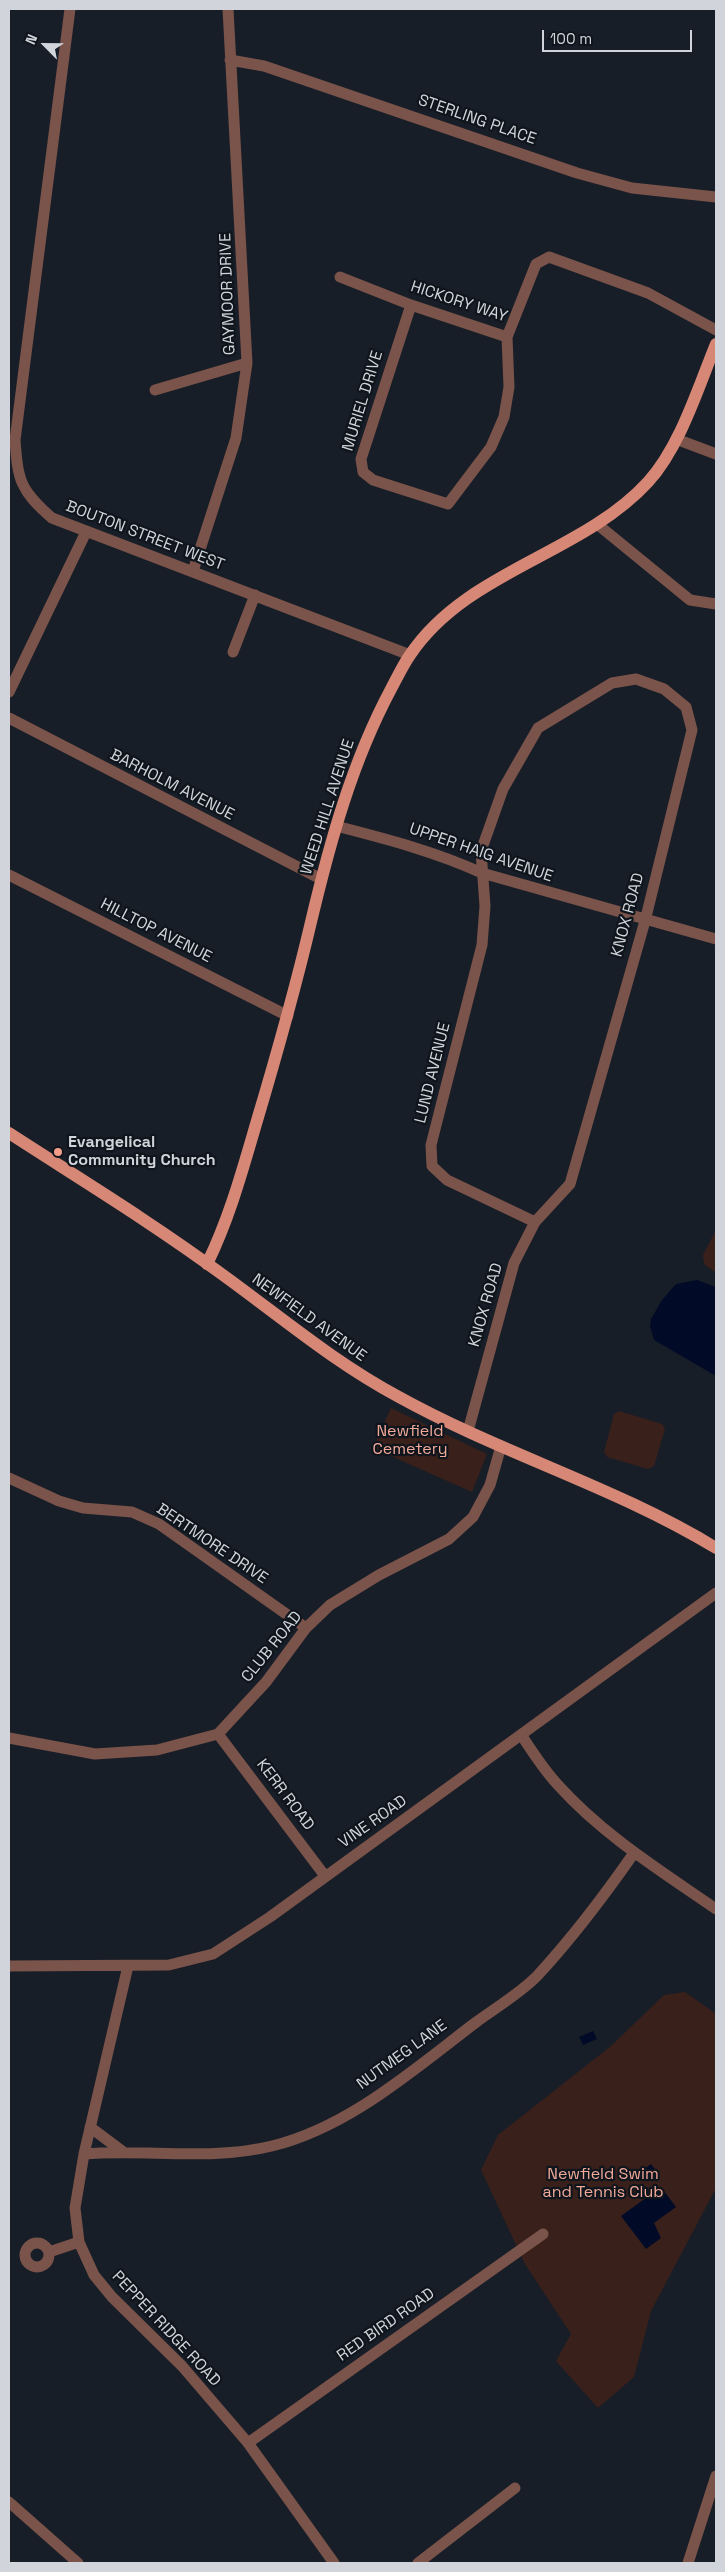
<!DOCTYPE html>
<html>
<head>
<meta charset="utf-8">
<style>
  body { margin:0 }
  #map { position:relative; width:725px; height:2572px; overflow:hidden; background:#181e27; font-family:"Space Grotesk",sans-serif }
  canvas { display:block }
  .frame { position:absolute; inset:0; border:10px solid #d1d5db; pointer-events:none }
  .north { position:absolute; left:20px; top:20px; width:50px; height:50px; -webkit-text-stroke:4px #0f151d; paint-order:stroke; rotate:293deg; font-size:14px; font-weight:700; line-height:20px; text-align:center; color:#d1d5db }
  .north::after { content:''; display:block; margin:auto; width:18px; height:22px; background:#d1d5db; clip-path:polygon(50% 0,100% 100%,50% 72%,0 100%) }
  .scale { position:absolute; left:542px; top:30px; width:150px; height:22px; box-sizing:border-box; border:2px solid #d1d5db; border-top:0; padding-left:6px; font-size:15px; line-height:18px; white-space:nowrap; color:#d1d5db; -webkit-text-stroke:4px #0f151d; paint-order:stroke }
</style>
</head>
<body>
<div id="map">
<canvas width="725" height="2572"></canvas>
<div class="frame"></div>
<div class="north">N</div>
<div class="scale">100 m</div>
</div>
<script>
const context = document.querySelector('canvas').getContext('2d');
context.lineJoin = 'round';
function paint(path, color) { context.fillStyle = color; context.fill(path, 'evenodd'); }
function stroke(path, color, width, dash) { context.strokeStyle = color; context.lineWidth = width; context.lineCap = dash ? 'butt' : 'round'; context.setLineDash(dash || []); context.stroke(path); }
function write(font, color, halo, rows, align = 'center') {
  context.font = font + ' "Space Grotesk",sans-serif'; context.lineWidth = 4.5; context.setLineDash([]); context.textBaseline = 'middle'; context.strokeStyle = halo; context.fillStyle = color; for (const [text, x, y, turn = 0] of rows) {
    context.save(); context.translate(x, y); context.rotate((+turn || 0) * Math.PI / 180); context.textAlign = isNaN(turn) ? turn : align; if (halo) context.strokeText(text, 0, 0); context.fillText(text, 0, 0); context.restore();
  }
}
const green = new Path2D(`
  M716,1230V1273L704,1264L703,1255Z
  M391,1408L487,1454L472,1492L373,1448Z
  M619,1411L662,1424L665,1429L654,1466L648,1469L607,1457L604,1452L614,1414Z
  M685,1992L716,2014V2188L651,2311L634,2377L598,2408L556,2361L571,2334L525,2264L481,2170L498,2135L611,2046L664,1995Z`);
const water = new Path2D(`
  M697,1280L716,1287V1376L654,1340L650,1326L651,1319L662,1300L676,1284Z
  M593,2031L597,2039L583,2045L579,2037Z
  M651,2164L659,2175L652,2181L643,2170Z
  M661,2187L676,2207L654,2223L661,2238L646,2249L621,2216Z`);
const minor = new Path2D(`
  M70,9L15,440C18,481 20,490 52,518L410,655
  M230,60L264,66L577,173L632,188L716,197
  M340,277L411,305L507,337
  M411,305L361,459L363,472L373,480L448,504L491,447L504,417L509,387L507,337L536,264L549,257L648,293L716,330
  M155,390L247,363
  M676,439L716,454
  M597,524L690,600L716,604
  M193,571L236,438L247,363L228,9
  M233,652L255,595
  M9,692L86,532
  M9,718L321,879
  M336,826C386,839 434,851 482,873L716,939
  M9,875L288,1016
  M468,1431L514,1263L535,1222L570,1184L645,921L692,730L686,707L664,689L636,679L612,683L538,728L503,789L481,851L485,906L482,945L431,1145L432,1166L447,1180L535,1222
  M9,1478L59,1501L83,1508L132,1512L159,1524L306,1628
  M218,1734L325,1876
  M522,1736C533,1753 544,1770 558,1785C603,1835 661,1871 716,1909
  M9,1738L95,1754L157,1750L218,1734L266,1682L306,1628L330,1605L379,1575L449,1539L473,1517L490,1485L501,1446
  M9,1966L169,1965L213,1954L270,1917L716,1593
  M128,1966L84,2154L75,2208L79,2242L94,2275L112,2297L182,2366L248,2443L334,2563
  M90,2127L122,2151
  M84,2154C146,2149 211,2161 272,2146C349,2127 413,2070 475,2023C495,2008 521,1993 538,1975C573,1937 604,1896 634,1853
  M25 2255a12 12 0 1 1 24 0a12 12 0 1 1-24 0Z
  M49,2252L79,2242
  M248,2443L543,2234
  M9,2502L78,2563
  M418,2563L515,2488
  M688,2563L716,2476`);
const major = new Path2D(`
  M9,1133C80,1179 154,1224 223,1275C281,1317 335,1363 399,1397C502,1454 616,1487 716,1548
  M207,1264C229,1219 242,1172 256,1124C276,1057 295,990 311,922C330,842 352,762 391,689C397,678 403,665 410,655C467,570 581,555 648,482C680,447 698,388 716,344`);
const markers = [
  [58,1152,5,"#f49e8a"]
];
const streetNames = [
  ["STERLING PLACE",477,120,19],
  ["GAYMOOR DRIVE",228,294,-92],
  ["HICKORY WAY",459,302,18],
  ["MURIEL DRIVE",363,401,-73],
  ["BOUTON STREET WEST",145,536,21],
  ["BARHOLM AVENUE",172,785,27],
  ["WEED HILL AVENUE",328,807,-72],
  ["UPPER HAIG AVENUE",481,853,19],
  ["KNOX ROAD",628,915,-75],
  ["HILLTOP AVENUE",156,931,27],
  ["LUND AVENUE",433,1073,-76],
  ["KNOX ROAD",486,1305,-74],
  ["NEWFIELD AVENUE",309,1318,36],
  ["BERTMORE DRIVE",212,1544,34],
  ["CLUB ROAD",272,1647,-51],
  ["KERR ROAD",285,1795,53],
  ["VINE ROAD",373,1822,-35],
  ["NUTMEG LANE",402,2055,-36],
  ["RED BIRD ROAD",386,2325,-35],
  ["PEPPER RIDGE ROAD",166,2329,47]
];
const poiNames = [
  ["Evangelical",68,1143],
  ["Community Church",68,1161]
];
const parkNames = [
  ["Newfield",410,1432],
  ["Cemetery",410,1450],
  ["Newfield Swim",603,2175],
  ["and Tennis Club",603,2193]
];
paint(green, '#39201b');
paint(water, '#010b27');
stroke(minor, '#7a534a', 11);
stroke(major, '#d78775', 12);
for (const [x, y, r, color] of markers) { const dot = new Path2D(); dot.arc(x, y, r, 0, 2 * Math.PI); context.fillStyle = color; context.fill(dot); stroke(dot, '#0f151d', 2); }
write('16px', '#d1d5db', '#0f151d', streetNames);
write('bold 16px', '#d1d5db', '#0f151d', poiNames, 'left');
write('16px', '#f3a998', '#0f151d', parkNames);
</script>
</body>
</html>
